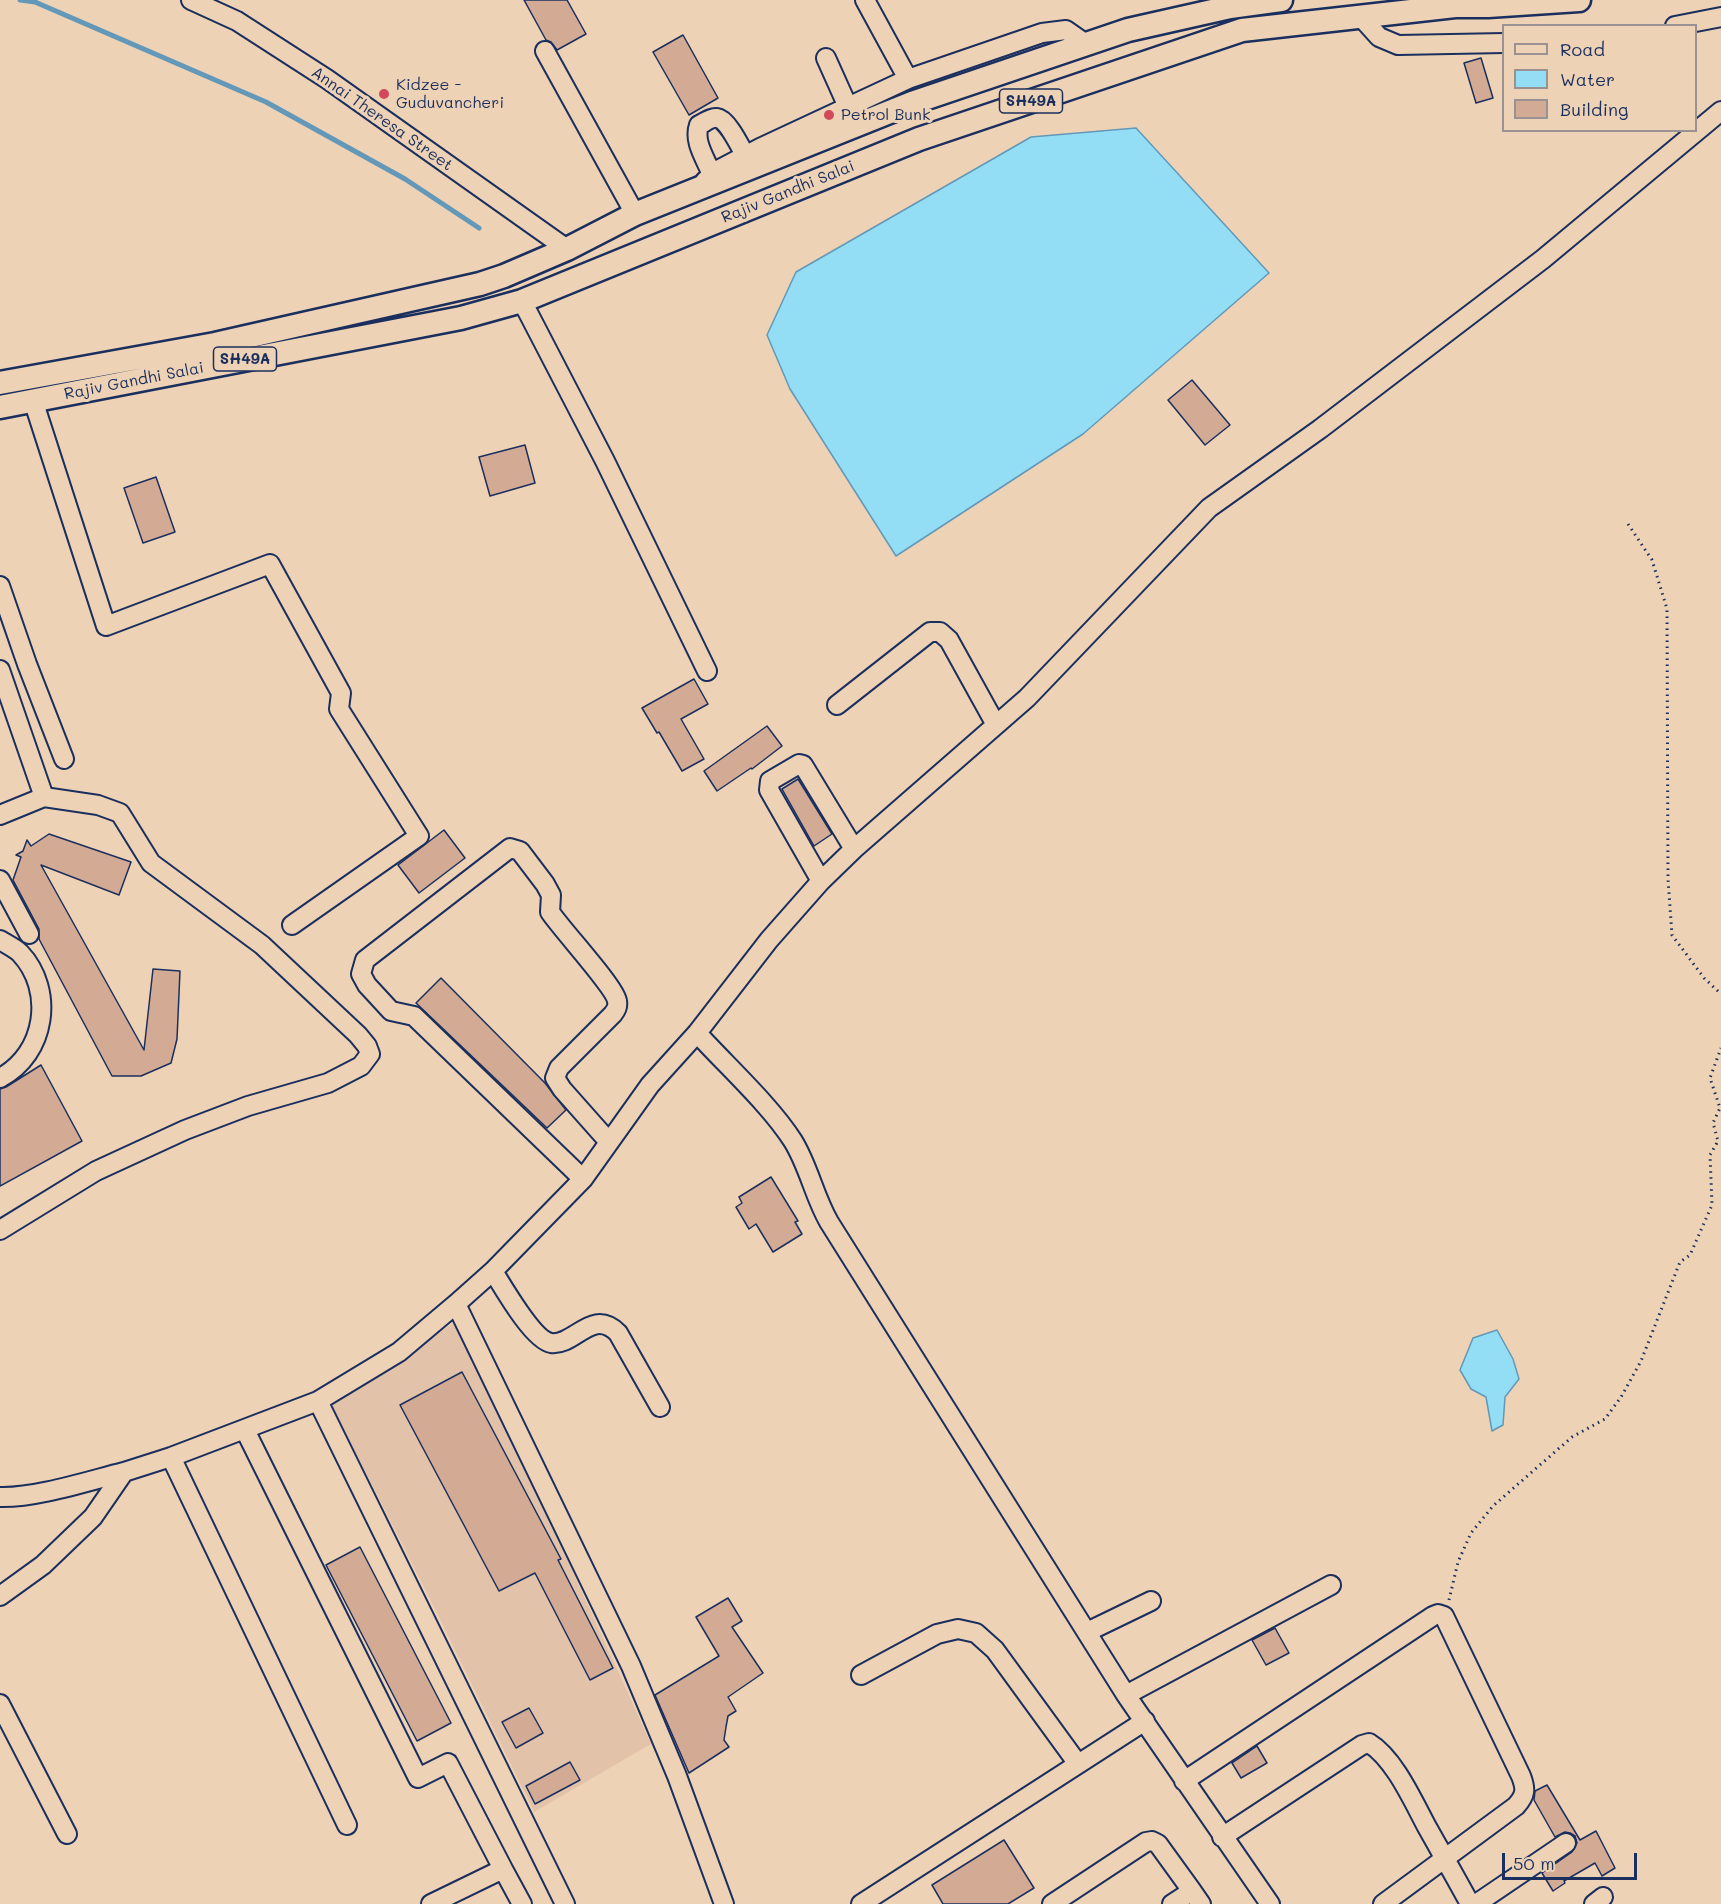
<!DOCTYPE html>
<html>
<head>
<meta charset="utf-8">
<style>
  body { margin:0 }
  #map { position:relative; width:1721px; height:1904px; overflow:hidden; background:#eed2b5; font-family:Mali,sans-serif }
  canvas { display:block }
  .legend { position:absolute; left:1502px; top:24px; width:195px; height:108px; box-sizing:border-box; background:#eed2b5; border:2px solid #9a9192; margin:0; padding:8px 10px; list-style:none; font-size:18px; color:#1b2f5e }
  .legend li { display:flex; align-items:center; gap:12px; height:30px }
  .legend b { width:30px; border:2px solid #9a9192 }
  .scale { position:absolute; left:1502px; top:1853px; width:135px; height:27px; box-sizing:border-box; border:3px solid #1b2f5e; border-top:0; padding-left:8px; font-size:18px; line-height:21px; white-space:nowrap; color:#1b2f5e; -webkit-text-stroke:4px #eed2b5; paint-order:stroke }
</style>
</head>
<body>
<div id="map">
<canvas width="1721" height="1904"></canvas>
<ul class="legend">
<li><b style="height:8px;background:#eed2b5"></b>Road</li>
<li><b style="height:16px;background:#93def4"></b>Water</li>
<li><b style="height:16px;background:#d3ab95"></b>Building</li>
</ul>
<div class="scale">50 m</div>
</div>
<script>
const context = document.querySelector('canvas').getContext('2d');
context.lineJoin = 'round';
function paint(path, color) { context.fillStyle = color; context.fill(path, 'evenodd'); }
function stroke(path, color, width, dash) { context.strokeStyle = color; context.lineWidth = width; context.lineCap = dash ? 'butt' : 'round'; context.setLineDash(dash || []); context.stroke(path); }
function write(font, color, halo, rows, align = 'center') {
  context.font = font + ' Mali,sans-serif'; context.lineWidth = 6; context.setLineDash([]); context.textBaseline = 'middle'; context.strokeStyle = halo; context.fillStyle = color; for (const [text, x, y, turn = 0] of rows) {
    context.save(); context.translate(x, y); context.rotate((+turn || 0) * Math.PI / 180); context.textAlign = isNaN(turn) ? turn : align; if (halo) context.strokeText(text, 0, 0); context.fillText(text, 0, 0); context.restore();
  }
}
const built = new Path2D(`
  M455,1322L547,1515L651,1744L534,1812L436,1611L332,1406Z`);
const water = new Path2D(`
  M1136,128L1269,273L1083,434L896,556L790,389L767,335L796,272L1031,137Z
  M1497,1330L1513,1359L1519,1379L1505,1397L1503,1425L1492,1431L1486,1397L1471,1389L1460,1370L1473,1338Z`);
const stream = new Path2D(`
  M20,0L35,2L266,102L405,179L479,228`);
const building = new Path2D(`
  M524,0H567L586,34L557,50L551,42L546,40Z
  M683,35L718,98L689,115L653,52Z
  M1481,58L1493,98L1476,103L1464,63Z
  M1192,380L1230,425L1205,445L1168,400Z
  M525,445L535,483L490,496L479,457Z
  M156,477L175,532L143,543L124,488Z
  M694,679L708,704L681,719L704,759L682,771L659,732L657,733L642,708Z
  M767,726L782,746L752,769L751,768L717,791L704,771Z
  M798,779L832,834L814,846L782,789Z
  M444,830L465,858L419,893L398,865Z
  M49,834L131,862L119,895L41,865L144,1050L153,969L180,971L177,1039L171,1063L141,1076H112L39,939V929L13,880L21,857L16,855L23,851L27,840L31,846Z
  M441,978L545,1083L566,1110L547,1128L416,1003Z
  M41,1065L82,1141L0,1186V1089L6,1087Z
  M771,1177L798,1221L795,1222L802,1234L773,1252L756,1224L749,1229L736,1207L742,1203L739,1197Z
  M462,1372L561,1559L558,1560L613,1668L590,1680L535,1573L499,1591L400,1405Z
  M360,1547L451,1723L417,1741L326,1565Z
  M728,1598L742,1621L732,1627L763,1673L728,1697L736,1711L728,1716L726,1727L724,1740L729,1747L689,1773L655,1695L719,1656L696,1617Z
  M1275,1628L1289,1653L1266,1665L1252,1640Z
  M529,1708L543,1733L516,1748L502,1722Z
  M1257,1746L1267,1763L1241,1778L1232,1763Z
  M570,1762L580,1780L535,1804L526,1786Z
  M1547,1785L1580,1840L1596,1831L1615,1868L1602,1876L1595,1863L1564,1881L1565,1883L1553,1891L1542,1873L1572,1852L1577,1843L1575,1836L1570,1833L1565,1832L1555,1837L1534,1800L1535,1791Z
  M1004,1840L1034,1888L1008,1904H943L932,1885Z`);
const path = new Path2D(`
  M1628,524L1652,560L1667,609L1668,879L1672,935L1704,978L1721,994
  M1449,1600L1458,1562L1471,1533L1493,1506L1572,1437L1605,1419L1621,1397L1641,1361L1680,1262L1690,1255L1712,1205L1710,1155L1718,1141L1713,1123L1720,1108L1710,1078L1721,1048`);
const minor = new Path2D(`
  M191,0L237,21L327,79L567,249
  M865,0L908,79
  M1361,17L1379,37L1398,45L1504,43
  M1675,26L1721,17
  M545,51L635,214
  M826,58L848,107
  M712,175C706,159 693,142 699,125C704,123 711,117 717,118C727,119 740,146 745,155
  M705,181L718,170L760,148L908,79L1042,33L1066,30L1086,44
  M522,301L605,461L707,671
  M33,400L106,626L270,564L341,693L339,709L419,836L292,925
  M0,586L27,664L64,759
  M0,670L44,797
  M837,705L930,632H940L949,640L996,725
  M0,815L44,797L98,805L120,813L151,863L262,945L358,1035L367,1046L370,1054L361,1066L328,1083L248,1106L185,1130L96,1171L0,1230
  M0,880L29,934
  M821,881L769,790L770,781L799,764L803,765L854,849
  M0,940C6,944 15,948 20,953C55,990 46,1054 0,1078
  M697,1033C727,1066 770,1105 793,1141C809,1167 814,1196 829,1222L1126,1695L1270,1904
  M583,1179L414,1016L391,1011L367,985L361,974L365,960L510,848L520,851L545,884L551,895L550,912C562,930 615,987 617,1001C618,1007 616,1010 613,1014L559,1068L555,1078L562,1089L609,1142
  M493,1271C503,1287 533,1340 551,1343C575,1346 592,1307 618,1333L660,1407
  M456,1304L631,1666L677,1776L724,1904
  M318,1401L565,1904
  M245,1430L418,1778L448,1763L503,1869
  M171,1457L347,1825
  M0,1497C36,1498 88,1481 124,1472
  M0,1596L43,1565L93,1517L124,1472L171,1457L318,1401L399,1352L456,1304L493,1271L583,1179L650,1085L697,1033L769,940L821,881L854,849L1027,698L1209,508L1320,429L1543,259L1721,111
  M1087,1632L1151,1601
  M861,1675L937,1634L958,1629L976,1633L995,1650L1078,1764
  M1126,1695L1331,1585
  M0,1704L67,1834
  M1184,1781L1433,1616L1438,1614L1444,1616L1521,1776C1526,1789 1526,1795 1516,1806L1383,1904
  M1222,1837L1362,1745L1369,1743C1394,1758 1413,1801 1427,1827C1441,1852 1456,1878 1470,1904
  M431,1904L503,1869L522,1904
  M861,1904L1145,1721
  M1052,1904L1146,1842L1152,1841L1158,1844L1192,1891
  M1172,1904L1192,1891L1201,1904
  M1476,1904L1566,1843
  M1594,1904L1603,1897`);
const major = new Path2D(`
  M0,383L215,344L480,284L504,276L567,249L635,214L912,103L1128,30L1230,7L1281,0
  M0,407L461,318L522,301L919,139L1242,30L1455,6H1488L1579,0`);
const markers = [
  [384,94,6,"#d1495b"],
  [829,115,6,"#d1495b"]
];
const shields = [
  [1031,101,63],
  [245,359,63]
];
const shieldNames = [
  ["SH49A",1031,101],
  ["SH49A",245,359]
];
const poiNames = [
  ["Kidzee -",396,85],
  ["Guduvancheri",396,103],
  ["Petrol Bunk",841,115]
];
const streetNames = [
  ["Annai Theresa Street",382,119,35],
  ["Rajiv Gandhi Salai",788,192,-22],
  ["Rajiv Gandhi Salai",134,381,-11]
];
paint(built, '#e2c3a9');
paint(water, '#93def4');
stroke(water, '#6398b8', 1.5);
stroke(stream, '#6398b8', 5);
paint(building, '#d3ab95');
stroke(building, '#1b2f5e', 1.5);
stroke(minor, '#1b2f5e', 22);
stroke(major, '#1b2f5e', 27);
stroke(path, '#1b2f5e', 3, [1.5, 4.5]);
stroke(minor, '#eed2b5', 18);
stroke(major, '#eed2b5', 22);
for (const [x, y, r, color] of markers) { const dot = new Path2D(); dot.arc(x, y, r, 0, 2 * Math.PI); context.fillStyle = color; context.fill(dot); stroke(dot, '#eed2b5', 2); }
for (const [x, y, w] of shields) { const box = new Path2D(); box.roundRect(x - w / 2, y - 12, w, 24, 4.5); context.fillStyle = '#eed2b5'; context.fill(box); stroke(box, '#1b2f5e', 1.5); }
write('bold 15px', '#1b2f5e', null, shieldNames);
write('16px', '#1b2f5e', '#eed2b5', poiNames, 'left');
write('16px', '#1b2f5e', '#eed2b5', streetNames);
</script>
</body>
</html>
